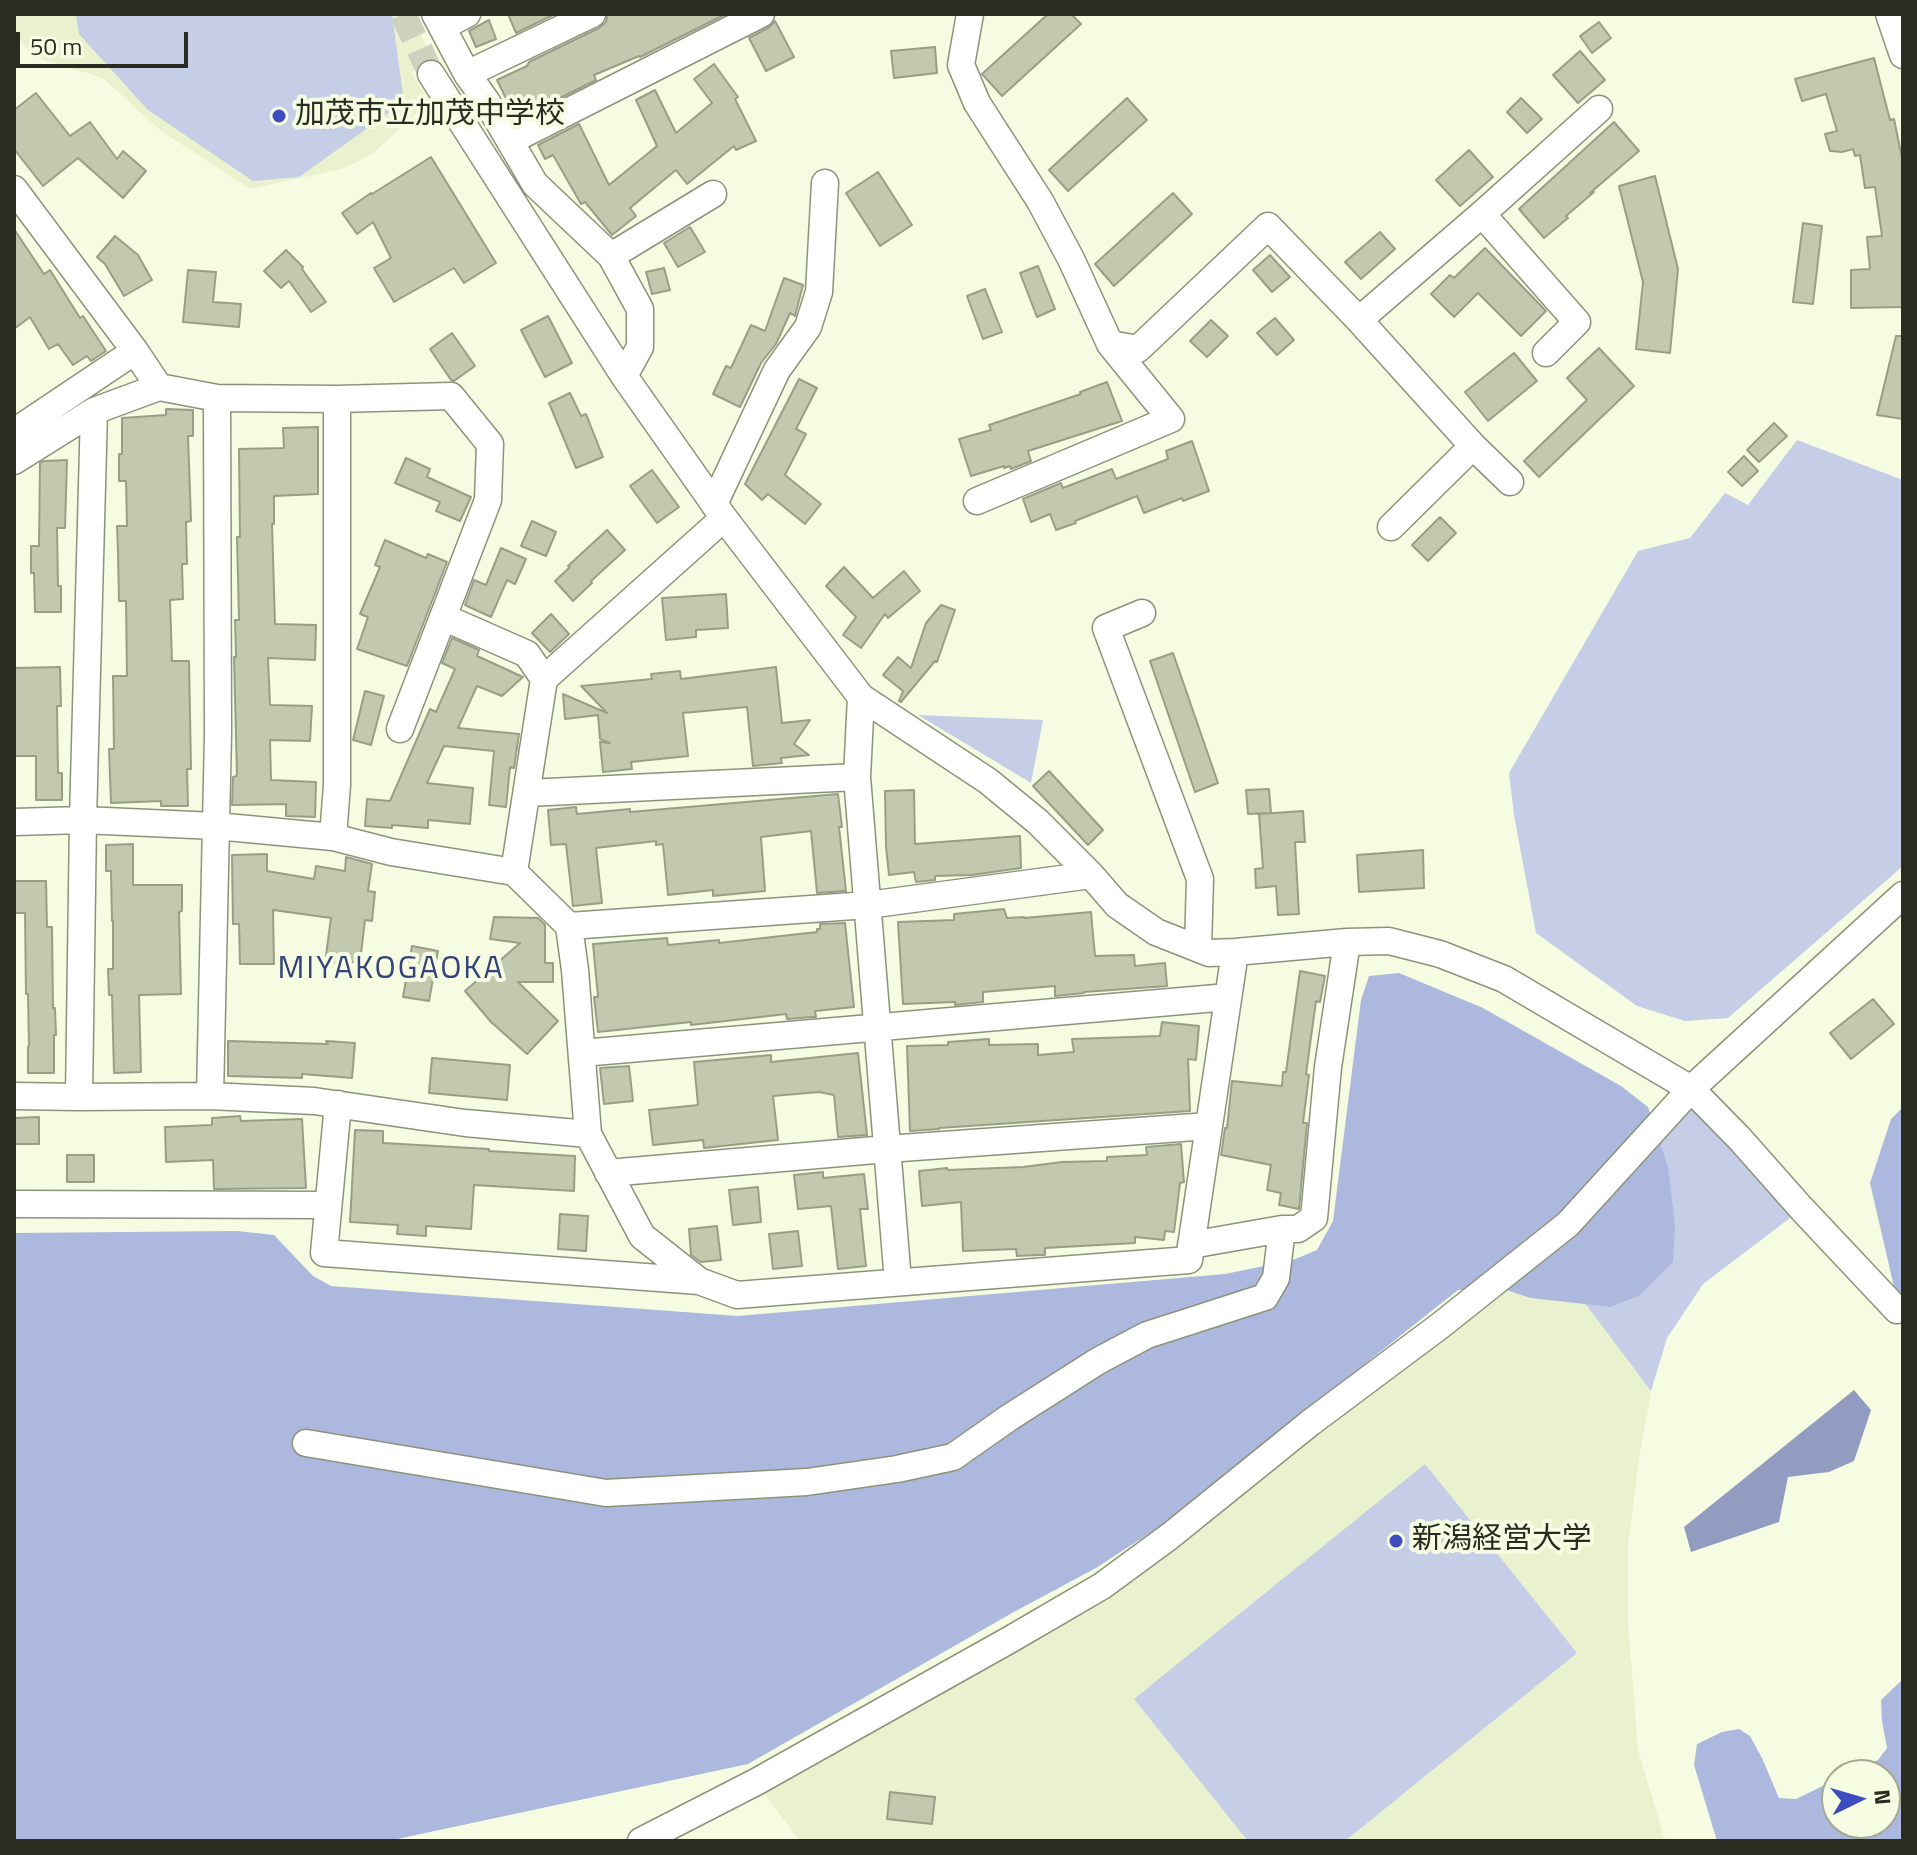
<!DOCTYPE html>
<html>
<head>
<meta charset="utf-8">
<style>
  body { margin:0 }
  #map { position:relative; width:1917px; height:1855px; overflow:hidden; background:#f5fce1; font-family:"Titillium Web",sans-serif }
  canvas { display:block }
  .frame { position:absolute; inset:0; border:16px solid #2a2c22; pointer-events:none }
  .north { position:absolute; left:1821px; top:1759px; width:80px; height:80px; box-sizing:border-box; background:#f5fce1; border:2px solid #a4a995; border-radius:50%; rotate:85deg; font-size:22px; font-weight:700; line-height:32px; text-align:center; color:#2a2c22 }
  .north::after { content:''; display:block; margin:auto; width:28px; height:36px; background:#3d4cbf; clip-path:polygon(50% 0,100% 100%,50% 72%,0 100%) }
  .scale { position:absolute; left:16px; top:32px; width:172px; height:36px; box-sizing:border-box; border:4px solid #2a2c22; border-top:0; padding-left:10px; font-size:24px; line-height:28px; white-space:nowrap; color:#2a2c22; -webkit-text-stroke:6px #f5fce1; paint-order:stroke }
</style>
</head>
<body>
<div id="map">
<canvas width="1917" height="1855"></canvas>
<div class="frame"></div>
<div class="north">N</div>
<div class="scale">50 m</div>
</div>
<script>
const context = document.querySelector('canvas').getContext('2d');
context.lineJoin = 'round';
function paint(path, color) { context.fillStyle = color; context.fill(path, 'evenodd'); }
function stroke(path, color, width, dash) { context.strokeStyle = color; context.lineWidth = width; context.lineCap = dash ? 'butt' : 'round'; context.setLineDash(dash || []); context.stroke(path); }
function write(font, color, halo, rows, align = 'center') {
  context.font = font + ' "Titillium Web","Noto Sans JP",sans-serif'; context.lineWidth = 8; context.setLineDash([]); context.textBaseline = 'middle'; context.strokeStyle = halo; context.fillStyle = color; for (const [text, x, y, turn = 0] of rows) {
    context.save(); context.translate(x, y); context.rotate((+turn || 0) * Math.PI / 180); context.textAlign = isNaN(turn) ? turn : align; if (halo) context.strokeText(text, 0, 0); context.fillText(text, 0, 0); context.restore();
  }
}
const built = new Path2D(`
  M14,14H412L431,57L411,73L430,101L371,155L342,169L250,189L161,131L103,78L34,57L14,32Z
  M1541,1245L1651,1391L1638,1465L1628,1545V1620L1638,1750L1665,1841H800L756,1782L1011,1639Z`);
const green = new Path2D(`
  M76,14H392L404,102L299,177L253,181L148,110L79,34Z
  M1797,440L1903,480V866L1728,1018L1685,1021L1637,1006L1536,933L1514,815L1509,773L1638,551L1690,538L1725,493L1748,505Z
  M918,715L1043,720L1031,783Z
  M1691,1089L1802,1209L1703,1284L1667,1338L1651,1391L1541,1245Z
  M1425,1464L1577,1653L1345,1841H1248L1134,1699Z`);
const forest = new Path2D(`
  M1399,973L1483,1008L1621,1086L1648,1107L1668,1167L1675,1225L1673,1262L1640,1295L1611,1307L1531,1298L1506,1290H1458L1162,1525L1096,1568L1012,1613L748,1764L388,1841H14V1233L237,1231L274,1235L313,1276L331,1286L738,1316L1225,1274L1293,1260L1317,1250L1333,1221L1361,1000L1369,976Z
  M1903,1107V1326L1870,1183L1891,1119Z
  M1900,1682H1903V1841H1717L1694,1765L1697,1744L1722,1732L1739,1729L1750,1736L1762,1758L1779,1798L1796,1799L1837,1779V1823H1885V1775H1846L1878,1760L1887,1748L1882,1721L1881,1700Z`);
const water = new Path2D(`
  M1854,1390L1871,1410L1854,1461L1829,1472L1788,1477L1779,1522L1691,1552L1684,1527Z`);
const building = new Path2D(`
  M508,14H555L516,33Z
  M608,14H726L640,57L639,56L594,75L596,80L524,116L522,113L515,117L497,80L527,66L529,62L599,28L606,22Z
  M1048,14H1071L1081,24L1002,96L982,74Z
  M489,20L496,39L476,47L469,31Z
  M775,21L794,57L766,71L749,38L768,28Z
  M1599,22L1611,38L1592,53L1580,36Z
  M935,47L937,73L894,78L891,51Z
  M1580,51L1605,80L1578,103L1553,75Z
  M1874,58L1890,120L1894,119L1903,163V307L1851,308V270L1870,269L1867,237L1882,236L1875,187L1865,188L1860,155L1855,156L1853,149L1842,152L1830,151L1825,134L1837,131L1826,94L1802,101L1795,79Z
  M714,64L738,97L735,99L756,141L736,150L734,146L687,184L676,170L630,208L636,216L612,235L585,202L581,204L553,155L545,159L538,145L579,124L609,185L657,146L636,100L655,90L676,133L712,103L694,79Z
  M36,93L70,136L90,122L117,159L123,151L146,171L123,198L78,158L43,186L14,149V110Z
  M1127,98L1147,120L1068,191L1049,170Z
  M1521,98L1542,119L1527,133L1507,112Z
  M1614,122L1639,151L1590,193L1594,192L1566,216L1568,218L1544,238L1519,209Z
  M1469,150L1493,177L1460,206L1436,180Z
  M431,157L496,263L464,283L454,268L394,302L374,268L391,258L373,222L357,234L342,213L371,193L372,194Z
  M878,172L912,225L880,246L846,193Z
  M1655,176L1678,269L1670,353L1636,349L1643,282L1619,186Z
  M1173,193L1192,214L1114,286L1095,264Z
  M1803,223L1822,226L1813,304L1793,302Z
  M690,227L705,252L678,267L664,243Z
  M14,229L44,274L50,270L80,318L83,316L106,351L91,361L87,356L73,365L58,344L49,349L30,317L14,329Z
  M1380,232L1395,249L1361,279L1345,262Z
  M115,236L138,255L152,280L124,296L105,264L97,257Z
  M1485,248L1546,311L1521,336L1478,293L1454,317L1431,294L1450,275L1454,278Z
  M286,250L303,267L302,269L326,302L311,312L289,281L281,288L264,271Z
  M1270,255L1290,277L1272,292L1253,270Z
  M1038,266L1055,309L1037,317L1020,273Z
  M664,268L670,290L652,294L646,272Z
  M188,270L216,272L213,302L241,304L239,327L183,322Z
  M784,278L803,285L795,316L790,313L776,344L761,363L740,407L713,394L726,366L731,368L751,325L765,331Z
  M985,289L1002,332L983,339L967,296Z
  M548,316L572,363L545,377L521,330Z
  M1275,318L1294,340L1277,355L1257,333Z
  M1211,320L1228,336L1207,357L1190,341Z
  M452,333L475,366L454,381L451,380L430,349Z
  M1896,336H1903V419L1877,415Z
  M1599,348L1634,386L1539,477L1524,461L1587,400L1567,378Z
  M1514,353L1537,381L1488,421L1465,392Z
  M799,379L817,388L796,429L806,434L785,475L821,504L805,524L768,494L762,500L745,484Z
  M1107,382L1122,421L1028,451L1031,461L1011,469L1010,466L1004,468V466L971,476L959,439L991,430L989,425L1081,394L1080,392Z
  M570,393L581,416L586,414L603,457L576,468L549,403Z
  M166,409L193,410V436H188L191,521L186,522L187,564H182L183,599L170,600L172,661H189L191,769H187L188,806H161V801L111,803L109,749H114L113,676H127L126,601H119L118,553L117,526H127L126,481H119V454H122V418L166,415Z
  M1774,423L1787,436L1759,462L1747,450Z
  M318,427V494L274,496V524H272L275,624L316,625L315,660L268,658L270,705L312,706L310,741L270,740L271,780L316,782L315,817L286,816V804L232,805L233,777L237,776L234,657H236L235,620H239L237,537H240L239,449L284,448L283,428Z
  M1192,441L1209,491L1183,501L1182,498L1144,513L1137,496L1075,521L1076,523L1056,530L1050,514L1031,522L1023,499L1061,483L1063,488L1112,469L1116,479L1168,459L1166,451Z
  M1744,456L1758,471L1742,486L1728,472Z
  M406,458L430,469L427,477L471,497L460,521L436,511L440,502L395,483Z
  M67,460L65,528H57L58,586H61V612H35L34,573H31V546H39L40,463L44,461Z
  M652,470L679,507L657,523L630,486Z
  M1440,517L1456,533L1428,561L1412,545Z
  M532,521L556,532L546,556L521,546Z
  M607,530L625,550L591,581L592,583L573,601L555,581L570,567L568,566Z
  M385,540L426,558L428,554L447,562L407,666L357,649L368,617L360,614L380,567L375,565Z
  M501,548L526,559L515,584L507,580L491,617L465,605L474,580L486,585Z
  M844,567L873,598L904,571L920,591L888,618L885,614L861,648L843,635L856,617L826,586Z
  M726,594L728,628L696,630V637L666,640L662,598Z
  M941,605L955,610L937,662L935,661L901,702L899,701L903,691L883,675L898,657L911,668L926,623Z
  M551,614L569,634L550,652L532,633Z
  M452,638L479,650L477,656L523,677L502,696L477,686L458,728L519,734L514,768L510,767L506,807L489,805L494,751L444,746L427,783L473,788L470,824L428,820V828L392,825V828L365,826L367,799L390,801L430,709L436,712L455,669L442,663Z
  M1173,653L1218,783L1195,792L1150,661Z
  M60,667L61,706H57L58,773H62V800H36V756H14V668Z
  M776,667L782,723L810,720L794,744L809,755L781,758L782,763L753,766L747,707L683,713L688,756L631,762L632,769L603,772L600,742L610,743L600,739L598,715L565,719L563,694L607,713L581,686L652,679L651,674L680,671L681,679Z
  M365,691L384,696L371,745L353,740Z
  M1049,771L1103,830L1088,845L1033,786Z
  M1269,789L1271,813L1248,814L1246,790Z
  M914,790L915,844L1020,836L1021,868L972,875L935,876V880L916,882L914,872L889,875L886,847L885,791Z
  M838,794L842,827H839L846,891L817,893L811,831L761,837L765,891L713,896V890L668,895L663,844L656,845V841L596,848L602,903L573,906L566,844L551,845L548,810L576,807L577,814L630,809V812Z
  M1303,811L1305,842H1295L1299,914L1278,915L1276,886L1256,888L1255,869L1263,868L1259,814Z
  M133,844V885H182V911L179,912L181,994L139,995L141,1072L114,1073L112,995H109L108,969H113V921H112L111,871H106V845Z
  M1423,850L1424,888L1359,892L1357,855Z
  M267,854V871L314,879L316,866L345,871L346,857L372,864L368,891L375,892L372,921L365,920L360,962L325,963L331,918L273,910L274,964H240L239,924H233L232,855Z
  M14,881H46L47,927H52L53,1008H55L56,1035H54V1073H28V1047L29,1046L28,994H26L25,913H14Z
  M1004,909L1007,918L1024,917V918L1091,912L1095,956L1134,955L1135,966L1165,963L1167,986L1084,992V993L1055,996V986L983,992V1002L955,1005V1002L903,1004L898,922L954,920V914Z
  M494,917L538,918L545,925V963H553V982H518L558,1021L527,1054L491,1022L465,991L520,943L490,939Z
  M845,923L854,1007L815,1011L816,1017H813L787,1019L786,1014L691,1025V1022L598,1032L594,997H598L593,944L667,938L668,945L719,940V943L817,932V929H820V924Z
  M412,946L438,951L429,1001L403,997Z
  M1300,971L1325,976L1320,1002L1316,1001L1306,1074L1309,1075L1303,1123H1307L1299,1209L1279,1205L1281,1193L1267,1190L1271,1165L1221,1155L1225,1128H1227L1232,1081L1282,1086L1283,1072H1286Z
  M1873,999L1894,1024L1851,1059L1830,1033Z
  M1162,1022L1199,1026L1196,1060L1188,1059L1190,1111L939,1128V1129L910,1131L907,1046L948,1045V1042L989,1039V1045L1038,1044V1055L1074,1052L1072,1039L1160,1036Z
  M228,1041L328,1044L326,1041L355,1043L352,1078L302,1074V1078L228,1076Z
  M858,1053L867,1135L838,1137L834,1095L819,1092L773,1096L778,1140L704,1148L703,1140L653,1145L649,1110L698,1105L694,1062L771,1055V1062Z
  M432,1058L510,1065L507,1100L429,1093Z
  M629,1066L633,1101L604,1104L600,1068Z
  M240,1116L241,1121L302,1119L306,1188L214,1189L213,1160L166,1162L165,1127L212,1125V1118Z
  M39,1117V1144H14V1118Z
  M355,1130L383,1131V1143L489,1149V1151L575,1156L574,1191L474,1185L471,1229L426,1226V1236L397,1234L398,1225L350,1222Z
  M1181,1144L1184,1182L1180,1183L1174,1232L1165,1231L1164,1240L1135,1237V1243L1045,1248V1255H1040L1017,1256L1016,1249L963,1251L961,1202L922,1206L919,1171L947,1168L948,1170L1023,1167L1062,1162L1107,1161V1157L1147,1155L1146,1147Z
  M67,1155H94V1182H67Z
  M823,1172V1178L864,1174L868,1209H860L866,1266L838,1269L831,1206L798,1209L794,1175Z
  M758,1187L761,1222L733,1225L729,1190Z
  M560,1214L588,1216L586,1251L558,1249Z
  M717,1226L721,1260L701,1262L691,1255L689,1229Z
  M798,1231L802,1266L773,1269L769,1234Z
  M890,1792L935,1797L932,1824L887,1819Z`);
const minorTunnel = new Path2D(`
  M403,14L431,74`);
const minor = new Path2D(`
  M435,14L467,74L487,102L535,184L611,256L640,309V347L624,376
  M970,14L961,65L977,103L1040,201L1071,259L1110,344L1138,349L1268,226L1359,320L1473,446L1510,482
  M1889,14L1903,55
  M442,27L467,14
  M431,74L624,376L724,518L861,697L988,781L1038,822L1091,875L1117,905L1156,932L1209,953L1235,952L1347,942L1389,941L1440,954L1504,979L1691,1089L1740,1139L1802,1209L1897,1310L1903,1309
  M467,74L592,14
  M510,141L761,14
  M14,189L135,351L159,387
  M1482,214L1577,322L1546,353
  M611,256L713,194
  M1359,320L1482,214L1599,109
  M337,399L451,396L490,444L488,500L400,729
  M14,432L135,351
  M14,461L94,411
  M977,501L1171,419L1110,344
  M714,504L777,370L808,327L819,292L825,183
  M1391,527L1473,446
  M1142,613L1106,628L1200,879L1198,948
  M443,617L527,654L544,679
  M861,697L857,777L898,1282
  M528,793L857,777
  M14,822L83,820L216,826L333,837L391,852L514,872L569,926L575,970L588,1134L642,1236L699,1281
  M514,872L544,679L724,518
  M569,926L868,905L1091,875
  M582,1053L1228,997
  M14,1096L79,1097L210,1096L314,1101L465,1123L588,1134
  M210,1096L218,734L217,398
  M79,1097L83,820L94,411L159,387L217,398L337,399V785L333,837
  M338,1104L324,1253L699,1281L737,1295L1189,1260L1235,952
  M608,1173L887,1149L1209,1126
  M14,1204L327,1205
  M1191,1245L1282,1229H1298L1314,1218L1328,1067L1347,942
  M306,1443L606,1493L807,1482L897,1469L953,1457L1010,1417L1098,1361L1147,1335L1265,1297L1276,1278L1282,1229
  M641,1841L756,1782L1011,1639L1102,1586L1170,1536L1310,1423L1441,1325L1568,1224L1691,1089L1903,895`);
const markers = [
  [279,116,8,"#3d4cbf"],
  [1396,1541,8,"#3d4cbf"]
];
const poiNames = [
  ["加茂市立加茂中学校",295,116],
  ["新潟経営大学",1412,1541]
];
const neighbourhoodNames = [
  ["MIYAKOGAOKA",391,970]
];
paint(built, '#e9f1cf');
paint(green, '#c5cde7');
paint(forest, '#adb8de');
paint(water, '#919cc0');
paint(building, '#c2c9af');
stroke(building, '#999f86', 2);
stroke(minorTunnel, '#ccd2bb', 26, [26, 13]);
stroke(minor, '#8d937a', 29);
stroke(minor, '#fff', 26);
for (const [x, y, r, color] of markers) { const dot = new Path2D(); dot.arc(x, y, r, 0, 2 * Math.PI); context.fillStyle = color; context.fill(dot); stroke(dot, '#f5fce1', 3); }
write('30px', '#2a2c22', '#f5fce1', poiNames, 'left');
context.letterSpacing = '2px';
write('32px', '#35427c', '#f5fce1', neighbourhoodNames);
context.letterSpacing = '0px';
</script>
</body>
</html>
